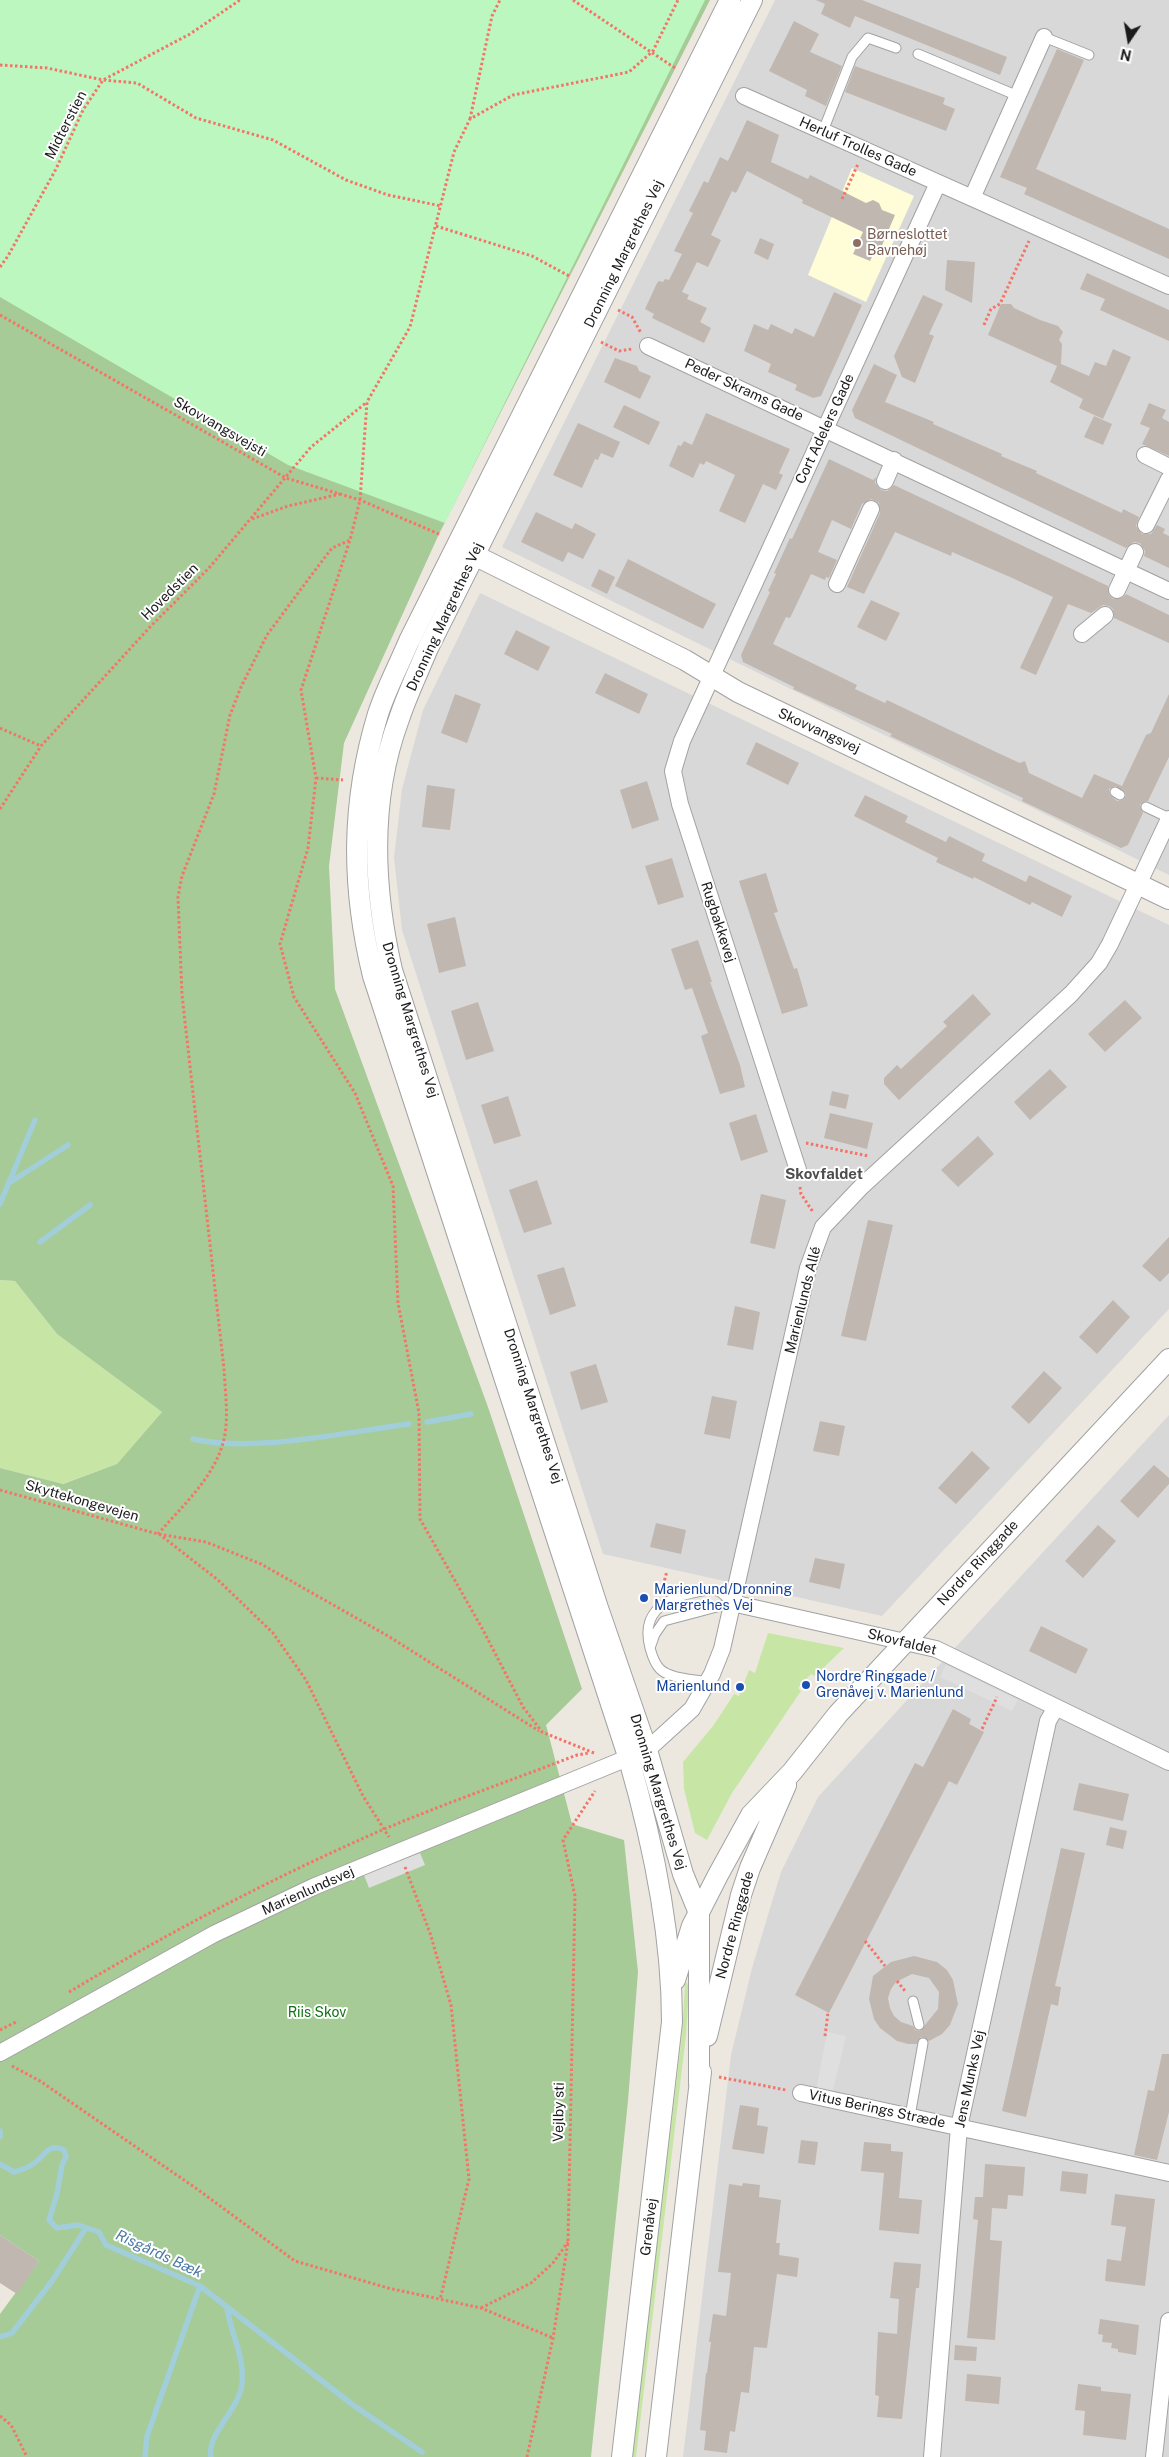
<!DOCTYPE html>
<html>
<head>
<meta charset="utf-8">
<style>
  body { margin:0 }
  #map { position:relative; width:1169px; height:2457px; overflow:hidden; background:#ece8e0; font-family:"Public Sans",sans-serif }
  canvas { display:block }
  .north { position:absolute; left:1104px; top:15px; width:50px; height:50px; -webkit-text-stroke:4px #fff; paint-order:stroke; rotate:192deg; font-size:14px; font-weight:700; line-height:20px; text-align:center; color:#1b1b1b }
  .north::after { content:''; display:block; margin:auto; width:18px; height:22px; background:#1b1b1b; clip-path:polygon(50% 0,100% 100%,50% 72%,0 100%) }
</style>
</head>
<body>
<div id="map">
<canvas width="1169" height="2457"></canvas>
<div class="north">N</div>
</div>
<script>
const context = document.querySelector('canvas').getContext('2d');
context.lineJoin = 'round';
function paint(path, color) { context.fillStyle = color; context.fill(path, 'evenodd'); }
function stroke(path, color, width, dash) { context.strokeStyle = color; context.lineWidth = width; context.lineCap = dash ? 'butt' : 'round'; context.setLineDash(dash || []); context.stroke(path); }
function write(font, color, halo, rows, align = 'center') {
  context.font = font + ' "Public Sans",sans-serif'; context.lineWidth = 4; context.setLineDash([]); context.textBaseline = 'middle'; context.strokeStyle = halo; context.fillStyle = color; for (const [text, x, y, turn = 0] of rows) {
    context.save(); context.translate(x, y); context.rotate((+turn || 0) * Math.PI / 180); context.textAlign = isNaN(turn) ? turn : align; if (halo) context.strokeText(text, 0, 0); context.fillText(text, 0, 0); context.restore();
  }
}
const residential = new Path2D(`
  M775,0H1169V875L502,547Z
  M480,593L1169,925V1309L882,1616L603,1554L402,930L394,858L402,789L423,710Z
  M1169,1415V2457H683L731,2055L752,1968L781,1872L818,1797Z`);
const education = new Path2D(`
  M852,168L914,196L866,302L808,275Z`);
const grass = new Path2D(`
  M0,1280L15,1281L57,1334L162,1412L117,1464L62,1484L0,1468Z
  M768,1633L844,1648L815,1676L811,1674L798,1688L801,1691L732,1793L707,1840L695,1833L684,1789L683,1762L713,1726L734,1694L739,1696L749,1670L755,1673Z
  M687,1982L689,1989L686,2035L636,2457H631L682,2035L685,1984Z`);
const forest = new Path2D(`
  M0,0H710L439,534L344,743L329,866L335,989L488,1407L582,1689L546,1725L572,1824L624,1840L638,1972L628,2101L591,2457H0V2314L39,2261L0,2235V1468L63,1484L117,1464L162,1412L57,1334L15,1281L0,1280Z`);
const park = new Path2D(`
  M0,0H705L445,523L288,465L0,297Z`);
const parking = new Path2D(`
  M946,1665L1018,1700L1012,1711L940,1677Z
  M420,1853L425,1865L369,1888L364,1875Z
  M827,2032L846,2036L832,2094L816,2091Z`);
const stream = new Path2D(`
  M9,1183L68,1145
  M0,1204L35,1120
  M40,1242L90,1205
  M427,1422L471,1414
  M193,1439C254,1453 346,1432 409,1424
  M0,2131V2137
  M0,2164L14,2172C22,2170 30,2167 37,2161C46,2153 50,2143 64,2150L66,2157L62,2165L57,2194L49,2220L57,2228L78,2225L99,2232L106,2245L200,2286L353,2405L422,2452
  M0,2337L12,2333L52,2281L86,2228
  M145,2457L147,2436L200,2286
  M211,2457C206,2435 239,2410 242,2384C245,2357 231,2334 227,2308`);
const building = new Path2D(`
  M816,0H862L1007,57L1000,75L855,16L850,28L821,14L825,4Z
  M794,21L819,34L810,52L842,66L826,106L805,96L807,90L769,71Z
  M1057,49L1084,60L1036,169L1169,229V259L1024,194L1027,188L1000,177Z
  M855,66L945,98L943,104L955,109L946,131L845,92Z
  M747,120L779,135L771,162L808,179L810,175L866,203L873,200L879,203L882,210L895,215L880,250L876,248L870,261L853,254L863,232L802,203L803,200L747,171L736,193L732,191L711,235L721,240L708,267L697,262L682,292L689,295L687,299L707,308L700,322L711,328L704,343L652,318L654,314L645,309L657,283L659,281L663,282L665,279L669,280L682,254L674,251L693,213L689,211L704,181L708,183L720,157L728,161Z
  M760,238L774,244L768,260L754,253Z
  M947,260L975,262L972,303L945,290Z
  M1087,273L1169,310V341L1100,310L1105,299L1080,289Z
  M834,292L862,305L821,396L813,398L795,390L797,385L768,372L771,364L744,351L754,324L768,330L771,324L792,334L795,328L814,337Z
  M923,295L943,304L929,334L934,336L915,383L902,377L894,356Z
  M1001,304H1011L1014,308L1040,320L1058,326L1063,332L1059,340L1062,344L1061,364L1089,376L1095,362L1106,366L1113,349L1131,357L1103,419L1079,408L1083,399L1050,382L1057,366L988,335Z
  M615,358L637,366L639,371L651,376L640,399L604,382Z
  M874,364L897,375L885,402L934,422L933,424L1002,454L1001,456L1037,471L1036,473L1122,513L1123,509L1139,517L1136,526L1142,534H1151L1157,525L1165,529L1163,533L1169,536V568L1144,556L1145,551L1140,543L1134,542L1126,548L855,418L852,410Z
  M1149,403L1166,410L1162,418L1169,422V456L1142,444L1150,428L1140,424Z
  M624,405L660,422L649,445L613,427Z
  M706,413L790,449L779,473L783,475L776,490L763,484L745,523L719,511L735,475L706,461L704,465L700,463L693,478L669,466L678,445L681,446L684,441L692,445Z
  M1094,416L1112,424L1103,445L1084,437Z
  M578,423L620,442L613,458L601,453L598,460L595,459L582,488L553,475Z
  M829,459L873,480L876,477L875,483L881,490L887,491L894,485L1108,586L1109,595L1113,599L1122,598L1126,594L1169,615V643L1114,618L1113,609L1109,606L1103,605L1091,613L1068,604L1036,675L1020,668L1053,597L1010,577L952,552L951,556L895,532L864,594L847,587L880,513L879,503L871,499L862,504L851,529L832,520L818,552L837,560L829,578L826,577L825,580L811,574L790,618L786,617L773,644L857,685L855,689L885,703L887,700L998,753L1020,763L1025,761L1029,773L1082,798L1094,774L1122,786L1146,735L1151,733L1169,694V757L1148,801L1143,802L1140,805L1143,813L1128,845L1121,848L1022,801L1023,798L890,736L892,734L793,689L794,687L743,662L741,655L770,592L768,591L776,574L774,573L790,538L792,539ZM1115,786L1125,792L1126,796L1123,800L1117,801L1110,795L1109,789Z
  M536,512L572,529L575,523L596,534L583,559L568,552L563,562L521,542Z
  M628,559L716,604L703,629L615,586Z
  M599,569L615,577L607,594L591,586Z
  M871,600L900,613L886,641L857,627Z
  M516,630L550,647L538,671L504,654Z
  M605,673L648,694L639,714L595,693Z
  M455,694L481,704L467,743L441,733Z
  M756,742L799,763L788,785L746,764Z
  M647,781L659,820L632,829L620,790Z
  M427,785L455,789L450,830L422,827Z
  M865,795L908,816L905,822L946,842L949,836L985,854L982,861L1026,882L1029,875L1072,896L1062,917L1032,902L1030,905L974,877L973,879L936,862L938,858L854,816Z
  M672,858L684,897L658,905L645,866Z
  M766,873L778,912L774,913L794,969L797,968L808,1006L782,1014L739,881Z
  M455,917L466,966L439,973L427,924Z
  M698,940L712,982H710L740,1065L745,1087L720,1094L701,1036L708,1033L692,988L685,990L671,949Z
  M973,994L991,1014L899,1100L884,1084V1078L897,1065L901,1069L947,1026L943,1022Z
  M1125,1000L1142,1018L1105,1052L1088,1034Z
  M478,1002L494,1051L466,1060L451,1011Z
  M1050,1069L1067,1087L1030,1120L1014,1102Z
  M832,1091L849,1095L846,1109L829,1105Z
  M508,1096L521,1136L494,1144L481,1105Z
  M830,1113L873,1123L867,1149L824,1138Z
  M756,1114L768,1152L741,1161L729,1123Z
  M978,1136L994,1154L958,1187L941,1170Z
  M537,1180L552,1224L524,1233L509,1190Z
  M761,1194L786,1200L775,1249L750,1243Z
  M868,1220L893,1225L866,1341L841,1336Z
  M1169,1237V1273L1160,1282L1142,1266Z
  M564,1267L576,1306L550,1315L537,1275Z
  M1113,1300L1130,1317L1097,1354L1079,1337Z
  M735,1306L760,1312L753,1350L727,1345Z
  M596,1364L608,1402L581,1410L570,1372Z
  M1044,1371L1062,1388L1029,1424L1011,1407Z
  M712,1396L737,1401L730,1439L704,1434Z
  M820,1421L845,1426L839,1456L813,1451Z
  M972,1451L990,1468L956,1504L938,1488Z
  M1154,1465L1169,1478V1484L1138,1518L1120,1501Z
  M656,1523L686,1530L681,1554L650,1547Z
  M1098,1525L1116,1541L1083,1578L1065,1561Z
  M815,1558L845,1564L840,1589L809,1582Z
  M1041,1626L1088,1649L1076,1674L1029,1651Z
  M953,1709L971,1719L969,1724L984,1732L957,1785L949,1781L829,2013L795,1995L915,1763L923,1767Z
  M1079,1783L1129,1794L1123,1821L1073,1810Z
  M1110,1827L1127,1831L1123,1849L1106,1845Z
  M1061,1848L1085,1853L1055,1986L1061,1987L1058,2006L1051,2004L1026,2117L1002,2111Z
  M914,1956L937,1962L947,1970L953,1980L958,2004L950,2025L942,2034L929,2041L921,2037L917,2044H908L897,2041L880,2028L874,2019L869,1999L873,1976L891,1962ZM912,1974L929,1978L939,1992L938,2009L920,2031L915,2030L913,2026L901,2022L894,2016L890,2008L888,1998L891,1989L896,1982Z
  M1162,2054H1169V2112L1157,2160L1134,2155L1148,2090L1154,2091Z
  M740,2105L759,2108L757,2125L768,2127L764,2154L732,2149Z
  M801,2140L818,2142L815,2165L798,2163Z
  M864,2142L891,2144V2151L903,2152L899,2198L922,2200L919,2234L879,2230L884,2173L861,2171Z
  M985,2164L1025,2167L1023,2196L1008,2195L1007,2209L992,2208L990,2240L1002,2241L995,2340L967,2338L978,2220L973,2219L975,2197H983Z
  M1062,2171L1088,2174L1086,2194L1060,2191Z
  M743,2183L760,2185L759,2197L781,2200L776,2243H780L779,2255L799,2258L797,2277L777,2274L767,2348L754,2347L749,2393L741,2392L735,2432L730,2431L727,2453L704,2450L706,2431L700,2430L706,2373H707L711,2342H709L713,2314L726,2316L731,2273L718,2272L729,2184L742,2186Z
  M1115,2194L1155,2199L1145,2286L1105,2281L1107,2259L1121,2261L1126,2227L1111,2225Z
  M0,2235L39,2261L17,2294L0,2283Z
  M894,2262L921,2264L919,2288H916L902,2419L877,2417L879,2396L875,2395L878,2332L897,2334L899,2299L890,2298Z
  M1100,2319L1139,2325L1136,2355L1118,2352V2349L1111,2348L1112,2343L1102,2342L1103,2335L1098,2334Z
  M955,2345L977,2347L976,2361L954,2360Z
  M967,2374L1001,2377L999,2404L965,2401Z
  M1078,2384L1101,2387V2391L1131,2394L1126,2440L1083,2435L1085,2411L1075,2410Z`);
const path = new Path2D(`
  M573,0L675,68
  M0,65L47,68L103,80L137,83L196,118L273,140L346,180L388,195L441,206
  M470,119L492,16L500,0
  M842,199L858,164
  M436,226L532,256L571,277
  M0,267L8,256L56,169L83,110L103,80L190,34L240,0
  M618,310L632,317L641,333
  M0,315L286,478L360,500L441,535
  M984,325L991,309L1000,304L1029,241
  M601,342L619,351L632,349
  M252,519L288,506L340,494
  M0,728L41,746
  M316,778L343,780
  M0,809L41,746L150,627L209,568L311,447L367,402
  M806,1143L868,1156
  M800,1187L801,1194L813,1212
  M0,1490L158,1534L206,1542L261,1564L388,1636L539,1731
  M158,1534C183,1505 215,1477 224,1439C229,1417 225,1391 224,1369L182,995L178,897L182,876L214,794L230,715L241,687L267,635L310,577L332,548L350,540
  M159,1534L218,1580L273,1633L306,1680L363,1796L389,1837
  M662,1590L667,1571
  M982,1729L997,1697
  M594,1753L542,1732L523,1707L483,1630L420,1519L419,1413L398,1303L393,1186L355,1093L294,997L280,944L308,848L316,778L301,690L350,540L360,500L367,402L410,327L454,152L470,119L513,95L629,72L653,51L678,0
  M405,1867L430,1933L451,2005L469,2179L440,2300
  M865,1941L885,1966
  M897,1981L905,1991
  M69,1992C170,1932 274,1877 382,1830C446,1803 512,1780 577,1755L589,1753
  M0,2030L18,2021
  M825,2036L828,2013
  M12,2066L40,2081L197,2189L295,2261L388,2288L481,2308L553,2338
  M719,2077L786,2090
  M481,2308L531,2283L553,2263L568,2242
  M0,2416L11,2425L27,2457
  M527,2457L553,2338L568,2242L575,1896L563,1840L595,1791`);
const service = new Path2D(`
  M1044,37L1089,55
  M918,54L1018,96
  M823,131L852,57L868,38L896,48
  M1115,792L1120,795
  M1146,807L1169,818
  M650,1648L655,1634L664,1621L732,1603C728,1599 723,1593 718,1591C709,1588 700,1592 692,1593C662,1600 641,1614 650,1648C652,1655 654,1663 660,1669C670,1679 694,1679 707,1682
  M913,2001L919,2025
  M910,2116L923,2043`);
const minor = new Path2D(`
  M744,96L1169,286
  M972,198L1044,37
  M648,346L1169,591
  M1145,455L1169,467
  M885,481L894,460
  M1146,525L1169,479
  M837,584L871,509
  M1117,590L1135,552
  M1082,634L1105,615
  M798,1170L680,804L673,771L682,741L938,183
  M732,1603L936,1649L1169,1762
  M0,2053L214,1934L313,1887L647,1750L692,1709L712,1674L722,1649L808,1268L823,1227L862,1186L1071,994L1099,963L1110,944L1169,819
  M801,2093L1169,2173
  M932,2457L959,2127L1048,1721L1055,1709
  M1154,2457L1169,2321`);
const tertiary = new Path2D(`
  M474,555L685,660L738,692L1169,899
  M675,1980L692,1926L718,1875L751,1815L792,1772L838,1714L1169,1359
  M707,2036L741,1895L750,1868L786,1785
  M699,2084V1913L683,1874L647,1750L598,1608L392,970C373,887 369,800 399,719C407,695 418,672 428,648L752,0
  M622,2457L672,2022C672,1933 653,1842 628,1756L373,976C351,886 351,803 378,714C386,689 399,665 409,641L730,0
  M656,2457L701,2072`);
const markers = [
  [857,243,5,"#8d6e63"],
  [644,1598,5,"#1a4fb4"],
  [806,1685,5,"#1a4fb4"],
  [740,1687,5,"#1a4fb4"]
];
const streetNames = [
  ["Midterstien",66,125,-63],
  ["Herluf Trolles Gade",858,147,24],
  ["Dronning Margrethes Vej",624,254,-64],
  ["Peder Skrams Gade",744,390,25],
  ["Skovvangsvejsti",220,427,30],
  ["Cort Adelers Gade",825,429,-65],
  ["Hovedstien",170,592,-45],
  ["Dronning Margrethes Vej",445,617,-65],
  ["Skovvangsvej",819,731,25],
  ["Rugbakkevej",718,922,72],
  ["Dronning Margrethes Vej",410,1020,73],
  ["Marienlunds Allé",803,1300,-76],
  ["Dronning Margrethes Vej",533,1406,72],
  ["Skyttekongevejen",82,1501,16],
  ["Nordre Ringgade",978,1563,-47],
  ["Skovfaldet",902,1642,14],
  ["Dronning Margrethes Vej",658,1792,73],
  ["Marienlundsvej",308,1891,-24],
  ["Nordre Ringgade",735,1925,-75],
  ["Jens Munks Vej",970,2079,-78],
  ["Vitus Berings Stræde",877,2109,12],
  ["Vejlby sti",559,2112,-89],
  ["Grenåvej",649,2227,-83]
];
const educationNames = [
  ["Børneslottet",867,235],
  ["Bavnehøj",867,251]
];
const transitNames = [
  ["Marienlund/Dronning",654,1590],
  ["Margrethes Vej",654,1606],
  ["Nordre Ringgade /",816,1677],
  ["Grenåvej v. Marienlund",816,1693],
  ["Marienlund",730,1687,"right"]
];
const parkNames = [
  ["Riis Skov",317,2013]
];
const neighbourhoodNames = [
  ["Skovfaldet",824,1174]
];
const waterNames = [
  ["Risgårds Bæk",159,2254,25]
];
paint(residential, '#d9d8d8');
paint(education, '#fefdd8');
paint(grass, '#c7e6a6');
paint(forest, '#a6cb96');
paint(park, '#bcf7c0');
paint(parking, '#dfdfdf');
stroke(stream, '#a1ced9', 5.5);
paint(building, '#c0b7b0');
stroke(service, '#a2a2a2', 11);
stroke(minor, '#a2a2a2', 18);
stroke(tertiary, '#a2a2a2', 22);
stroke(path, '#f57468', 3, [2.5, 2.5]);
stroke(service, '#fff', 9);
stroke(minor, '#fff', 16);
stroke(tertiary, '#fff', 20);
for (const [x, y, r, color] of markers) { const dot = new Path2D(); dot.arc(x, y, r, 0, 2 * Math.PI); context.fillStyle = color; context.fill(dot); stroke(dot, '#fff', 2); }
write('14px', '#1b1b1b', '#fff', streetNames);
write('14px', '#785e54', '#fff', educationNames, 'left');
write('14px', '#164399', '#fff', transitNames, 'left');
write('14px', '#0e7414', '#fff', parkNames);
write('bold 15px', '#4e4e4e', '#fff', neighbourhoodNames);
write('italic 15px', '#4b7aa6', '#fff', waterNames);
</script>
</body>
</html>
